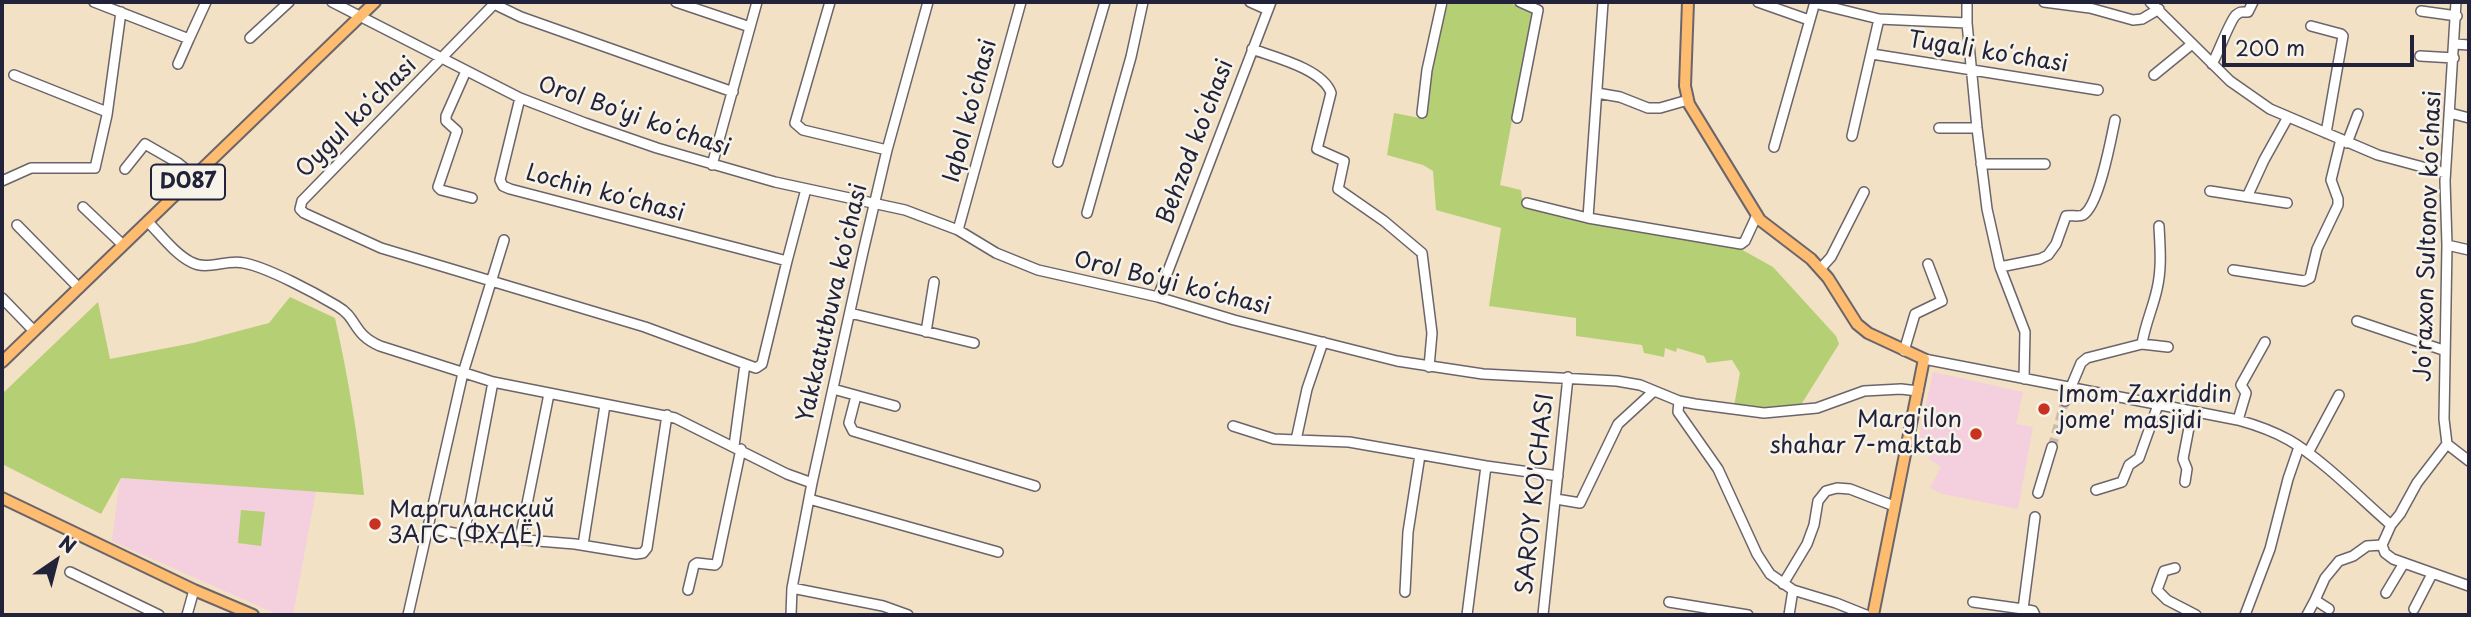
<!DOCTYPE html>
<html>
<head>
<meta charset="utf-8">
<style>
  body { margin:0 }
  #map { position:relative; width:2471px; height:617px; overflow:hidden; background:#f2e1c4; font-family:"Playpen Sans",sans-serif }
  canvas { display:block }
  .frame { position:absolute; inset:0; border:4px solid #22223b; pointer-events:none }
  .north { position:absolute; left:21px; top:526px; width:70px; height:70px; -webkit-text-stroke:5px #f7f3e8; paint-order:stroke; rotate:35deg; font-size:19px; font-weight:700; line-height:28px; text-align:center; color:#22223b }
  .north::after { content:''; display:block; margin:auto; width:24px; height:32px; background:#22223b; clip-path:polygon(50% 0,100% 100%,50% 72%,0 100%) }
  .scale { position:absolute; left:2222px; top:35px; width:192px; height:32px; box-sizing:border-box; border:4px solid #22223b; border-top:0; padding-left:9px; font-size:21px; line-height:24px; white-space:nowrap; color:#22223b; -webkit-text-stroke:5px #f7f3e8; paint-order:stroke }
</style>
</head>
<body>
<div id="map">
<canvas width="2471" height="617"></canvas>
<div class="frame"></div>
<div class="north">N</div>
<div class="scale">200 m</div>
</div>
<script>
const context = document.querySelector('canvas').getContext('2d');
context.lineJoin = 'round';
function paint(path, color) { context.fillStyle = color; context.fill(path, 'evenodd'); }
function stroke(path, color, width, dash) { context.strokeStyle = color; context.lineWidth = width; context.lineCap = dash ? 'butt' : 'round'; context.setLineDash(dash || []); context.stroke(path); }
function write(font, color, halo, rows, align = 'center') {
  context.font = font + ' "Playpen Sans",sans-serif'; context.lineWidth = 5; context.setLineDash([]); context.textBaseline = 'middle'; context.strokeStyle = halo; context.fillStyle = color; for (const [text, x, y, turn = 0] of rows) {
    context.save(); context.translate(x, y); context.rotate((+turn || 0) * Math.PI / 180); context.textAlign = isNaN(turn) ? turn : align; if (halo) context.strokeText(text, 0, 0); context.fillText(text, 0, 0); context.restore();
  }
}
const built = new Path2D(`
  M1933,372L2023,392L2016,424L2033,427L2018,509L1943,494L1930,488L1941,467L1929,459L1935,445L1918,441Z
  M120,478L316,491L293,615H279L112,541Z`);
const green = new Path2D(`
  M1449,2H1507L1532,12L1500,185L1521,190L1522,199L1654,230L1737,247L1773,267L1836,336L1839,344L1799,408L1734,406L1740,373L1732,360L1707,363L1704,356L1677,348L1676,352L1665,348L1664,357L1644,353L1642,345L1576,336V318L1489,306L1501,228L1436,210L1433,171L1423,165L1387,155L1394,113L1425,119L1439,25Z
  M290,297L335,318C348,377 358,435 364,495L121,478L101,514L2,464V394L98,302L110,359L193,343L269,323Z
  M241,510L265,512L261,546L238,543Z`);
const minorTunnel = new Path2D(`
  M2052,447L2065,401`);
const minor = new Path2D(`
  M94,2L189,39L206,2
  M332,2L520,98L585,123L657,148L775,182L905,210L958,230L996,253L1038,270L1158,297L1234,320L1397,361L1483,374L1617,381L1640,385L1679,401L1695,404L1764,413L1817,408L1864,391L1901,389L1918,391
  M496,2L302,201L300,209L304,213L381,248L645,327L745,364L734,446
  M676,2L750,27
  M830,2L795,123L803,130L887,150
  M1250,2L1268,10
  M1758,2L1809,20
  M1967,2V23L1977,128L1987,209L2000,267L2025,332L2024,379
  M2044,2L2090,8L2133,20L2142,19L2159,9
  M2150,2L2230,81L2270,109L2378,155L2445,173
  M2456,2L2445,181L2447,245L2444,419L2447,444L2469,461
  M1814,3L1879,19L1967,23
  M494,4L521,17L733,92
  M2421,11L2457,16
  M2311,26L2341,34L2343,36L2326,133
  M250,38L289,2
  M2455,44L2469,45
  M1252,49C1274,57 1323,69 1331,93L1317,149L1344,161L1338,189L1384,221L1422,253L1432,333L1429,367
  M1872,54L2098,90
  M2420,56L2454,58
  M178,64L189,39
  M2212,64C2218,54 2230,20 2236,15C2241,11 2242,12 2248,12L2253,2
  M466,71L446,116V121L457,131L438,187L441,190L472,198
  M14,75L107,112
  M2154,75L2192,44
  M1597,93L1620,97L1648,108H1660L1688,100
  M520,98L500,180L503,186L510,189L787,261L806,189
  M1422,113L1427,70L1442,2
  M2450,113L2469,118
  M1517,118L1538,10L1520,2
  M1939,128H1977
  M1852,136L1879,19
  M2347,143L2358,114
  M1774,147L1815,2
  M1058,162L1105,2
  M1981,164H2045
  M712,165L757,2
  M125,169L145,144L178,163L194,176
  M2,181L31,168H95L107,115L121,12
  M2210,191L2287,203
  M2247,197L2264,160L2288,117
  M1527,203L1588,218L1741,244L1745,241L1757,215
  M83,207L123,245
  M1087,213L1131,57L1143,2
  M1588,218L1603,2
  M148,222C161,235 175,254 191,262C207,271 226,259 244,263C269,268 315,293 337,306C358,318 352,334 380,346L493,382L675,418L787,474L812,483
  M17,225L79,288
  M958,230L1021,2
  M2447,245L2469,250
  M2000,267L2040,259L2048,255L2056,244L2066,216C2071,215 2079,217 2083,215C2099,206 2111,139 2115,120
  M1821,268L1831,257L1864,192
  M2233,270L2304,281L2310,278L2317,249L2338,205V199L2331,180L2341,139
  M1158,297L1271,2
  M2,298L34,331
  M850,313L974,343
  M2357,321L2443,350
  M926,332L934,282
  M1323,342L1307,389L1296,440L1349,442L1486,466L1558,476
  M2142,344C2145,324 2153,308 2157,289C2162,268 2160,247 2159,226
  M1904,351L1915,314L1942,301L1928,264
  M1924,359L2238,420C2256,425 2273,431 2289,440C2322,459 2361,499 2391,525
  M745,364L756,368L762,364L787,261
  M833,389L895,406
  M856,396L849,423L853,431L1035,486
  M1679,401L1678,412L1718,469L1757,554L1770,574L1793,590L1836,603L1866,615
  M2065,401L2081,363L2087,358L2142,344L2168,347
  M2238,420L2246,393L2241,385L2265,342
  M1233,426L1274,439L1296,440
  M2447,444L2417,483L2400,514L2391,525L2382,545L2385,553L2393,559L2469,586
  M2308,453L2339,395
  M2185,482L2187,469L2183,459L2192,412
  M2096,490L2122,482L2129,465L2139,458L2158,405
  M2038,493L2052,447
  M809,499L998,552
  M1556,499L1580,503L1618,424L1654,391
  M2035,517L2023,609L2033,611L2035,615
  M428,528L464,535L575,544L636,554L643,553L647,548L667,415
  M464,535L493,382
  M520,539L549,394
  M583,545L605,405
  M2175,568L2164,571L2157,590L2167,600L2196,615
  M70,572L159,615
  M1783,584L1807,544L1814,525L1818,501L1826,491L1837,488L1850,489L1894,506
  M792,588L883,606L908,615
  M688,590L694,565L697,563L715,565L717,563L741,449
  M1405,592L1408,532L1420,455
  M2386,593L2404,563
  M1669,602L1748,615
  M1973,602L2023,609
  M2329,609L2315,600L2325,578L2339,561L2353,556L2367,546L2382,545
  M2414,609L2432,574
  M187,615L194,590
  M408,615L463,373L504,240
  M791,615L792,588L812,483L863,252L887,150L928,2
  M1467,615L1486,466
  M1543,615L1568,377
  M1789,615L1793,590
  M2245,615L2270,549L2288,479L2299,447
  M2307,615L2315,600`);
const major = new Path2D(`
  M1688,2L1685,86L1689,104L1760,220L1811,259L1828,278L1857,324L1868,333L1924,359L1873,615
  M2,362L375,2
  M2,498L194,590L253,615`);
const markers = [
  [2044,409,7,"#c8321e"],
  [1976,434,7,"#c8321e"],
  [375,524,7,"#c8321e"]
];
const shields = [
  [188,182,74]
];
const shieldNames = [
  ["D087",188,182]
];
const streetNames = [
  ["Tugali koʻchasi",1988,53,9],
  ["Iqbol koʻchasi",971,111,-75],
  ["Orol Boʻyi koʻchasi",634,117,19],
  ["Oygul koʻchasi",357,118,-45],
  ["Behzod koʻchasi",1196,142,-69],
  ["Lochin koʻchasi",605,194,15],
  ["Joʻraxon Sultonov koʻchasi",2429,236,-88],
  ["Orol Boʻyi koʻchasi",1172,284,14],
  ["Yakkatutbuva koʻchasi",833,303,-77],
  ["SAROY KO'CHASI",1536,494,-84]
];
const poiNames = [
  ["Imom Zaxriddin",2058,396],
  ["jome' masjidi",2058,422],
  ["Marg'ilon",1962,421,"right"],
  ["shahar 7-maktab",1962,447,"right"],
  ["Маргиланский",389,511],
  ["ЗАГС (ФХДЁ)",389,537]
];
paint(built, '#f4cfdd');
paint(green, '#b5cf75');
stroke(minorTunnel, '#c8bba9', 9, [9, 4.5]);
stroke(minor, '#6b656b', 12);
stroke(major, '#6b656b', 14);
stroke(minor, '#fff', 9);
stroke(major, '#fdbc70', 10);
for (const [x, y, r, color] of markers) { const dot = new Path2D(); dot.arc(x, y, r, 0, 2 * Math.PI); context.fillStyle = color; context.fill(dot); stroke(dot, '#f7f3e8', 2.5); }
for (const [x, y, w] of shields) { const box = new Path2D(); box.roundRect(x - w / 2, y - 17.5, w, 35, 5); context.fillStyle = '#f7f3e8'; context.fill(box); stroke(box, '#22223b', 2); }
write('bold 21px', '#22223b', null, shieldNames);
write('23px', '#22223b', '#f7f3e8', streetNames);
write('23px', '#22223b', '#f7f3e8', poiNames, 'left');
</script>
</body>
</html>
